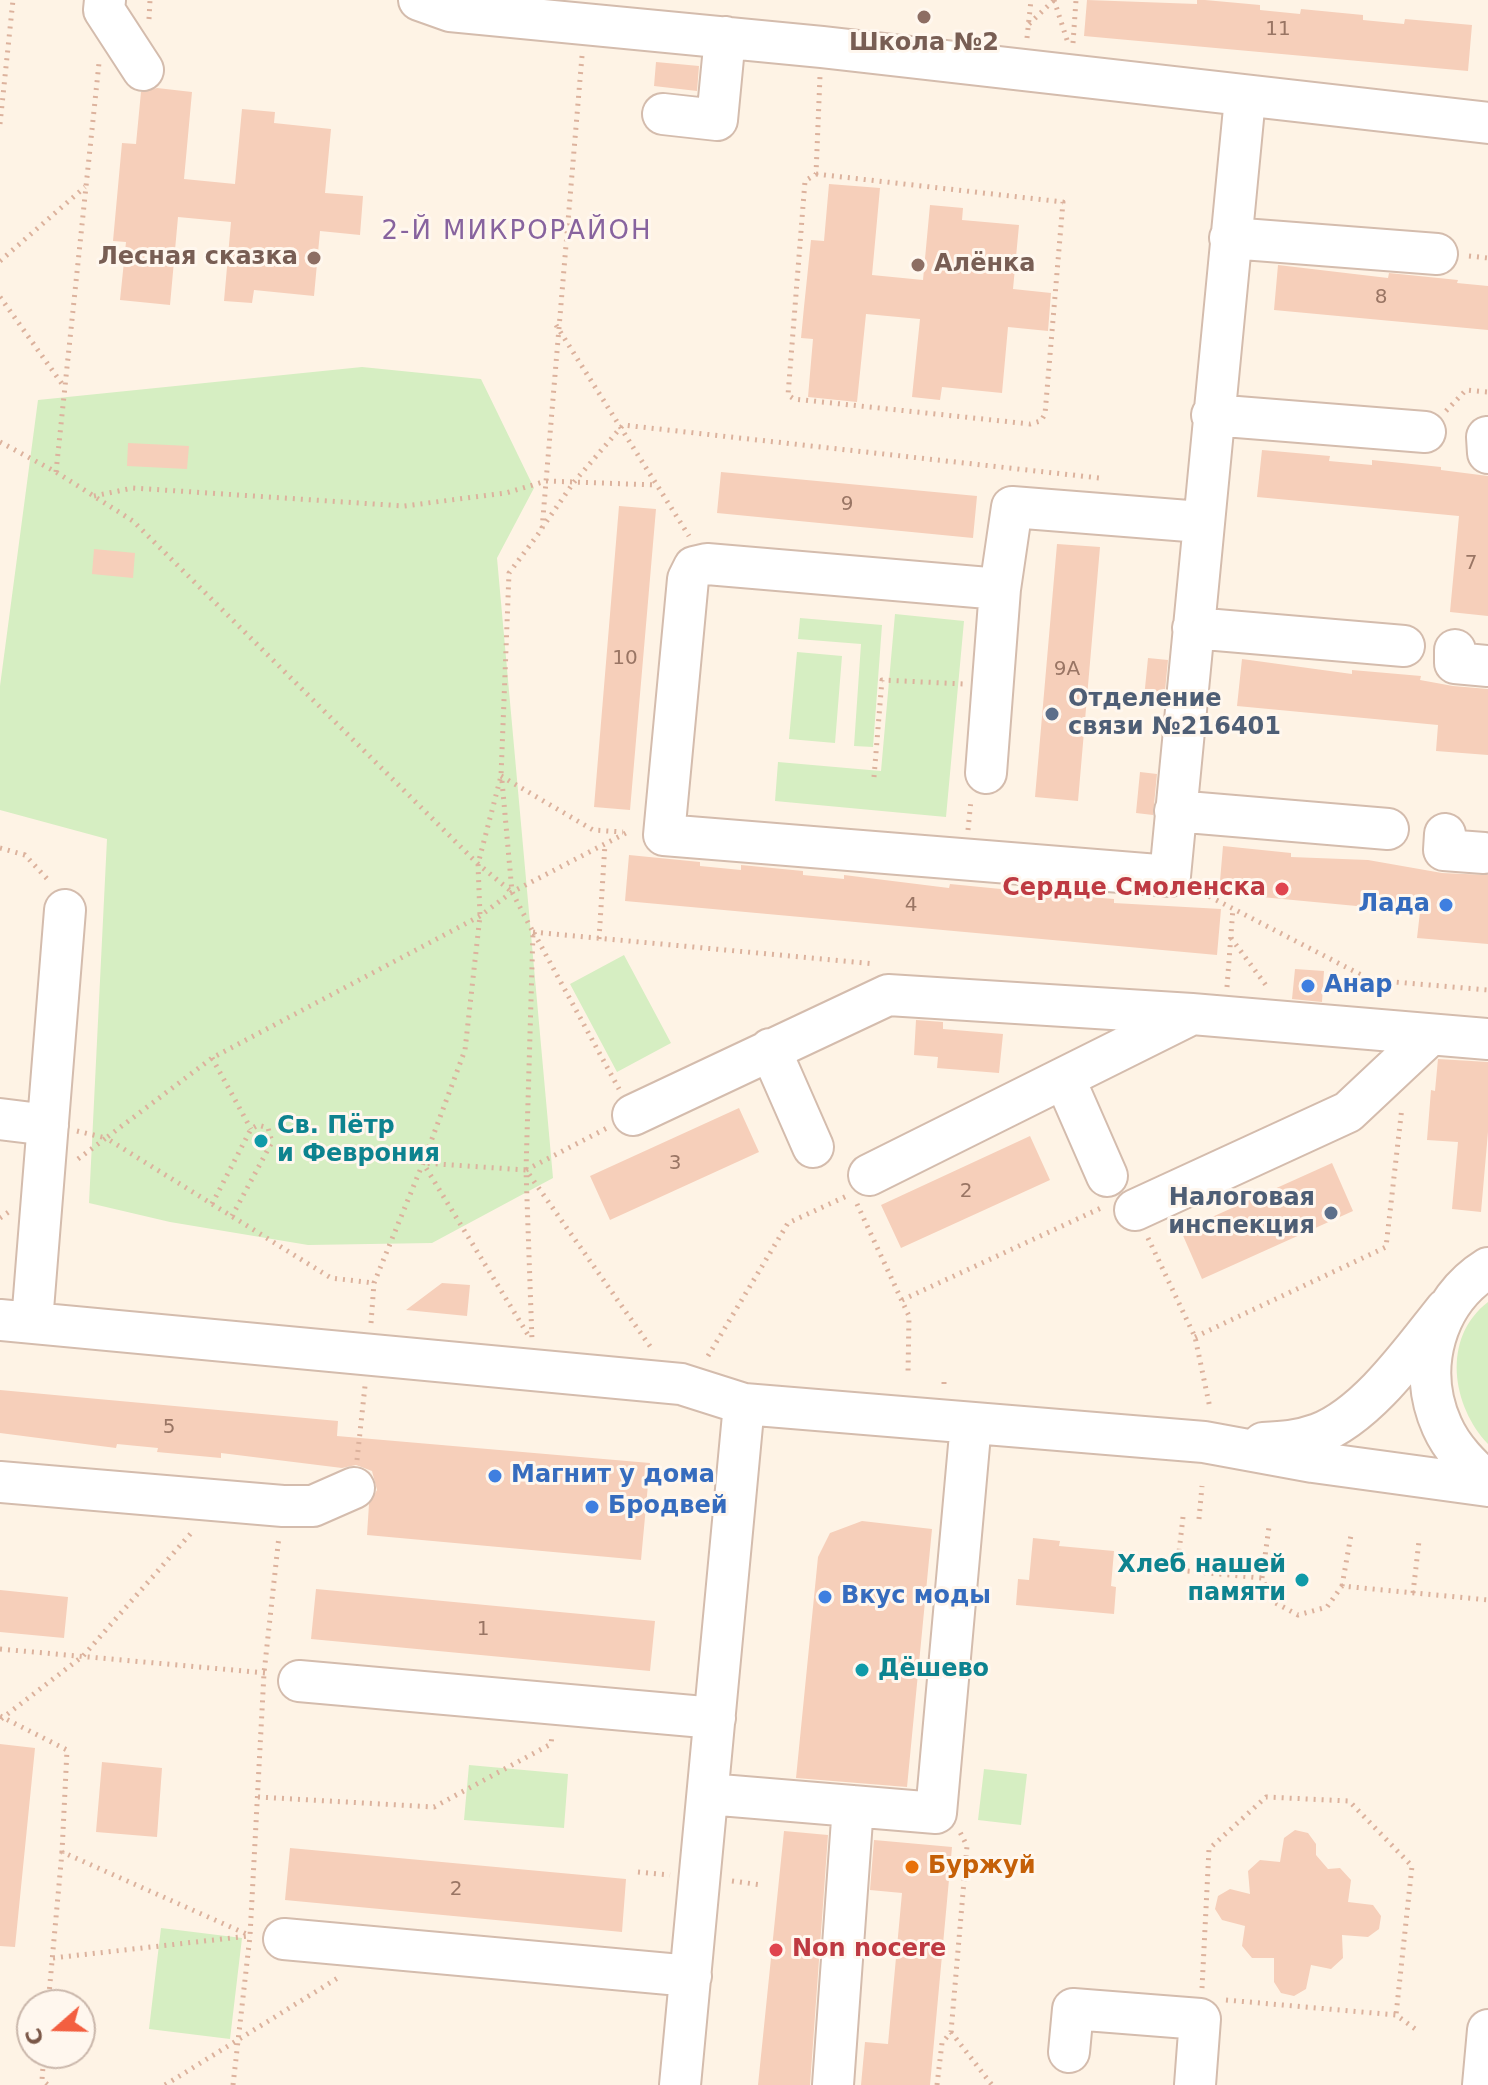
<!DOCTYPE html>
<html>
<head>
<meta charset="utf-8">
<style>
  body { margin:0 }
  #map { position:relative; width:1488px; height:2085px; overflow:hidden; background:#fef3e5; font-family:"DejaVu Sans",sans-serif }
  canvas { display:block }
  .north { position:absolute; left:16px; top:1989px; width:80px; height:80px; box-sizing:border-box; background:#fff7ee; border:2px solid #cab7ab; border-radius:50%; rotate:250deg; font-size:22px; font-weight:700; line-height:32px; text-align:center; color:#7a5747 }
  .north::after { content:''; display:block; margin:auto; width:28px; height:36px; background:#f35f40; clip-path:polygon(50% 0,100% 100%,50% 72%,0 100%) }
</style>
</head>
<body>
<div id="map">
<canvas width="1488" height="2085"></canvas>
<div class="north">С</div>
</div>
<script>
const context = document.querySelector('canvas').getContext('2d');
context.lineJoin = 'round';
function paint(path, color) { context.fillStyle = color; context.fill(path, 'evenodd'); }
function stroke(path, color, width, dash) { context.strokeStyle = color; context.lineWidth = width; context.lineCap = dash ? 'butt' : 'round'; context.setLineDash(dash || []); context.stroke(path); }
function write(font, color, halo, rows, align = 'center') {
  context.font = font + ' "DejaVu Sans",sans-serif'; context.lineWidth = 6; context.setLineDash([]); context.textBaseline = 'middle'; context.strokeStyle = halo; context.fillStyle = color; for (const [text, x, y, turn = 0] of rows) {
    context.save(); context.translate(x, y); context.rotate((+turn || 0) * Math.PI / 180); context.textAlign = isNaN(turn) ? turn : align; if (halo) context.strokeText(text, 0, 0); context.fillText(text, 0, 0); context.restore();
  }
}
const green = new Path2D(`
  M362,367L481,379L534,488L497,558L553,1178L432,1243L308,1245L170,1222L89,1203L107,839L0,810V686L38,400Z
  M895,614L964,621L946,817L775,801L778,762L881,771Z
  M800,618L882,625L873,747L854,746L861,644L798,639Z
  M797,652L842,656L835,743L789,739Z
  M624,955L671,1043L617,1072L570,984Z
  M1488,1302V1444C1452,1406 1441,1338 1488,1302Z
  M469,1765L568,1774L564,1828L464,1820Z
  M984,1769L1027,1774L1021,1825L978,1820Z
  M161,1928L242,1938L230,2039L149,2029Z`);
const building = new Path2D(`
  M1087,0L1197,4V0H1205L1260,5V10L1300,14L1301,9L1363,15V20L1404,24L1405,19L1472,25L1468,71L1084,36Z
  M656,62L699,66L697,91L654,86Z
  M157,88L192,92L184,179L235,184L242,109L275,112L274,123L331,129L325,193L363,196L360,235L320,231L314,296L254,290L252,303L224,301L231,222L178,217L170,305L120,300L126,242L113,241L122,143L136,144L141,92Z
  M829,184L880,188L872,275L923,280L930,205L963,208L962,220L1019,225L1013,289L1051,293L1048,331L1008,327L1002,393L942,387L940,400L912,397L920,319L866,314L857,402L808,397L813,339L801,338L804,307L811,240L824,241Z
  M1278,265L1388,278L1389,273L1458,280L1457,283L1488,286V330L1274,310Z
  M128,443L189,446L187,469L127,466Z
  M1262,450L1330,456L1329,461L1372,465V460L1441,467V470L1488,476V616L1450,612L1459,516L1257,497Z
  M721,472L977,496L973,538L717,513Z
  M619,506L656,509L630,810L594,807Z
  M1057,544L1100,547L1078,801L1035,797Z
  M94,549L135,553L133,578L92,574Z
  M1148,658L1168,660L1164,701L1144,698Z
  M1242,659L1352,674V670L1421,676L1420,680L1453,686L1488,689V755L1436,751L1438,725L1237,706Z
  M1140,772L1157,774L1153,815L1136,813Z
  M1223,846L1291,853V857L1368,860L1442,873L1488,875V944L1417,938L1420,912L1219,893Z
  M629,855L700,862V866L741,870V865L803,871V875L844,879V875L949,888L950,884L1011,890V894L1054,897V894L1114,899V903L1221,909L1217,955L625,901Z
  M1295,969L1324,971L1322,1002L1292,999Z
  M916,1020L943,1022V1029L1003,1034L999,1073L937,1068L938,1057L914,1055Z
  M1438,1059L1488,1062V1132L1481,1212L1452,1209L1458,1142L1427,1140L1431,1090L1435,1091Z
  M739,1108L759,1152L610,1220L590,1176Z
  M1030,1136L1050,1180L901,1248L881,1205Z
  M1332,1163L1353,1211L1202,1279L1181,1231Z
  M442,1283L470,1285L467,1316L406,1310Z
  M0,1390L338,1421L337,1436L650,1463L641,1560L367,1535L369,1504L377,1490L372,1471L356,1465L342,1468L221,1453V1458L157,1452L158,1448L117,1444L116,1448L0,1433Z
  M862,1521L932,1529L907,1787L796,1778L818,1557L830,1533Z
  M1033,1538L1060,1541L1059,1546L1114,1551L1111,1586L1116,1587L1114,1614L1016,1605L1018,1579L1029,1580Z
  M316,1589L655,1621L650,1671L311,1639Z
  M0,1590L68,1597L64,1638L0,1632Z
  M0,1744L35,1748L15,1947L0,1946Z
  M102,1762L162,1768L157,1837L96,1832Z
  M1295,1830L1308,1833L1316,1844V1855L1328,1869L1340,1868L1351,1880L1348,1902L1373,1905L1381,1916L1379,1929L1368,1937L1342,1935L1343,1958L1331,1969L1311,1965L1306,1989L1294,1996L1281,1993L1274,1982V1958H1252L1242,1946L1245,1926L1222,1920L1215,1909L1218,1896L1230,1889L1250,1894L1248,1871L1260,1860L1280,1862L1284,1838Z
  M784,1831L828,1835L810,2085H758Z
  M874,1840L952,1847L930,2085H861L865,2042L888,2044L902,1893L870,1890Z
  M290,1848L626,1879L622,1932L285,1900Z`);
const path = new Path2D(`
  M1054,0L1068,43
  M149,19L150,0
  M1029,24L1054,0
  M1027,38L1031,0
  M1073,43L1076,0
  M582,56L542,529L509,573L501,776L478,864L480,916L465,1050L423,1163L526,1170L652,1349
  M0,124L13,0
  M816,174L1063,202L1045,414L1041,421L1030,424L794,399L788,395L805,181L816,174L820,76
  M1469,256L1488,258
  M0,261L85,187
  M0,297L65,388
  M556,325L689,536
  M1446,411L1466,390L1488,392
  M0,442L56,472L133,521L478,864L512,892
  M56,472L99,63
  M94,496L133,488L404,506L506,493L546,481L657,485
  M542,528L574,482L623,425L1099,478
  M501,776L593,830L623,832
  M874,777L882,680L964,684
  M502,781L512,892L533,932L526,1170L532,1341
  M968,830L971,800
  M0,848L25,855L50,882
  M1195,889L1371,980L1488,990
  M533,932L875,964
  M534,933L619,1089
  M1231,938L1268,988
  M599,939L605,844
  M1227,987L1233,908
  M212,1058L251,1129
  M77,1131L106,1138L212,1058L480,916L512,892L626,833
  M78,1159L106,1138L331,1278L374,1283
  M526,1170L607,1128
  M212,1204L251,1129L258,1125L268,1128L272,1142L232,1216
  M857,1204L909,1316L908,1374
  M0,1218L10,1211
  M1148,1238L1195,1337L1210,1408
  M902,1300L1101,1208
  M371,1323L374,1283L423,1163L530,1338
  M1195,1337L1386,1247L1402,1107
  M708,1356L788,1223L849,1195
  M944,1384V1378
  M357,1460L365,1386
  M1183,1517L1177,1570L1262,1578L1272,1601L1298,1615L1327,1607L1342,1586L1488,1600
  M1199,1519L1202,1486
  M1262,1578L1269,1527
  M1342,1586L1351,1535
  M1413,1593L1419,1541
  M0,1649L266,1673
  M0,1716L67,1750L62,1852L251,1936
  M1,1719L83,1656L193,1531
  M258,1797L434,1807L551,1744L552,1736
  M638,1872L670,1875
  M732,1881L762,1885
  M53,1958L249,1936
  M1202,1988L1209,1849L1266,1797L1349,1801L1412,1866L1396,2015
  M1226,2000L1396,2015L1418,2031
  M48,2005L62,1852
  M951,2032L992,2085
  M44,2053L42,2080L48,2085
  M165,2085L341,1976
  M233,2085L250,1936L264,1673L279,1536
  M937,2085L942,2043L951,2032L967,1846L960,1832`);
const minor = new Path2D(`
  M105,0L104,10L143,70
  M419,0L450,11L822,47L1488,123
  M663,114L717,120L725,37
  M1230,238L1437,254
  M1212,415L1425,432
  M1487,437L1488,453
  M1000,589L707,564L694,567L688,579L664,835L1170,876L1245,98
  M1193,628L1404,646
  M1455,650V663L1488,666
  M986,773L1000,589L1012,507L1201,522
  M1175,811L1388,829
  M1445,834L1444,850L1484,853
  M770,1049L813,1147
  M1065,1080L1107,1176
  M633,1115L888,995L1192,1014L1488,1039
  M0,1119L48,1125
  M869,1175L1192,1014
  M1135,1210L1348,1112L1430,1035
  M1488,1268C1435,1301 1416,1368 1442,1426C1452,1449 1470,1466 1488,1483
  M0,1320L681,1384L744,1404L1204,1442L1313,1462L1488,1486
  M32,1322L65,910
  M1263,1443C1282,1442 1299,1441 1318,1434C1368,1415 1413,1350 1446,1309
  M0,1482L283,1506H313L354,1488
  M299,1681L715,1718
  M708,1794L936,1813L971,1423
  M284,1939L691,1976
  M1069,2052L1073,2009L1200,2019L1195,2085
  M680,2085L744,1404
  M833,2085L853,1806
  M1483,2085L1488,2030`);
const markers = [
  [924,17,8,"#8d6e63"],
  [314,258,8,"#8d6e63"],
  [918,265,8,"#8d6e63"],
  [1052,714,8,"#5c6f8a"],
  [1282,889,8,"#e0444e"],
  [1446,905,8,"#3f7fe0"],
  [1308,986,8,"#3f7fe0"],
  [261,1141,8,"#0f9aa8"],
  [1331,1213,8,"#5c6f8a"],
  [495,1476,8,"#3f7fe0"],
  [592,1507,8,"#3f7fe0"],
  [1302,1580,8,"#0f9aa8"],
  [825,1597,8,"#3f7fe0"],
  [862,1670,8,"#0f9aa8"],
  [912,1867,8,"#e8710a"],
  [776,1950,8,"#e0444e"]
];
const numberNames = [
  ["11",1278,30],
  ["8",1381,298],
  ["9",847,505],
  ["7",1471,564],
  ["10",625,659],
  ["9А",1067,670],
  ["4",911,906],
  ["3",675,1164],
  ["2",966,1192],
  ["5",169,1428],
  ["1",483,1630],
  ["2",456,1890]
];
const educationNames = [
  ["Школа №2",924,44],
  ["Лесная сказка",298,258,"right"],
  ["Алёнка",934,265,"left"]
];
const serviceNames = [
  ["Отделение",1068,700],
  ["связи №216401",1068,728],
  ["Налоговая",1315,1199,"right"],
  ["инспекция",1315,1227,"right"]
];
const healthNames = [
  ["Сердце Смоленска",1266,889],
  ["Non nocere",792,1950,"left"]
];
const shopNames = [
  ["Лада",1430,905,"right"],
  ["Анар",1324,986],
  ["Магнит у дома",511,1476],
  ["Бродвей",608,1507],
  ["Вкус моды",841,1597]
];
const cultureNames = [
  ["Св. Пётр",277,1127],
  ["и Феврония",277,1155],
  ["Хлеб нашей",1286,1566,"right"],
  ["памяти",1286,1594,"right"],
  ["Дёшево",878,1670]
];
const foodNames = [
  ["Буржуй",928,1867]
];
const neighbourhoodNames = [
  ["2-Й МИКРОРАЙОН",517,232]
];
paint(green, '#d6eec2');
paint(building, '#f6cfba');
stroke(minor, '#d4bcad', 44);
stroke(path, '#dcb29d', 5, [2, 6]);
stroke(minor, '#fff', 40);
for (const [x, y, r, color] of markers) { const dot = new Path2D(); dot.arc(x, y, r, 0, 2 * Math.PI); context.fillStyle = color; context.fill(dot); stroke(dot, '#fff7ee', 3); }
write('20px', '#997564', null, numberNames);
write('bold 24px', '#785e54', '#fff7ee', educationNames);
write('bold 24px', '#4e5e75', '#fff7ee', serviceNames, 'left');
write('bold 24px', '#be3a42', '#fff7ee', healthNames, 'right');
write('bold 24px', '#366cbe', '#fff7ee', shopNames, 'left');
write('bold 24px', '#0d838f', '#fff7ee', cultureNames, 'left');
write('bold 24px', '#c56008', '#fff7ee', foodNames, 'left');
context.letterSpacing = '2px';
write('26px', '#87639e', '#fff7ee', neighbourhoodNames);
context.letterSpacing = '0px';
</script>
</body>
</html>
